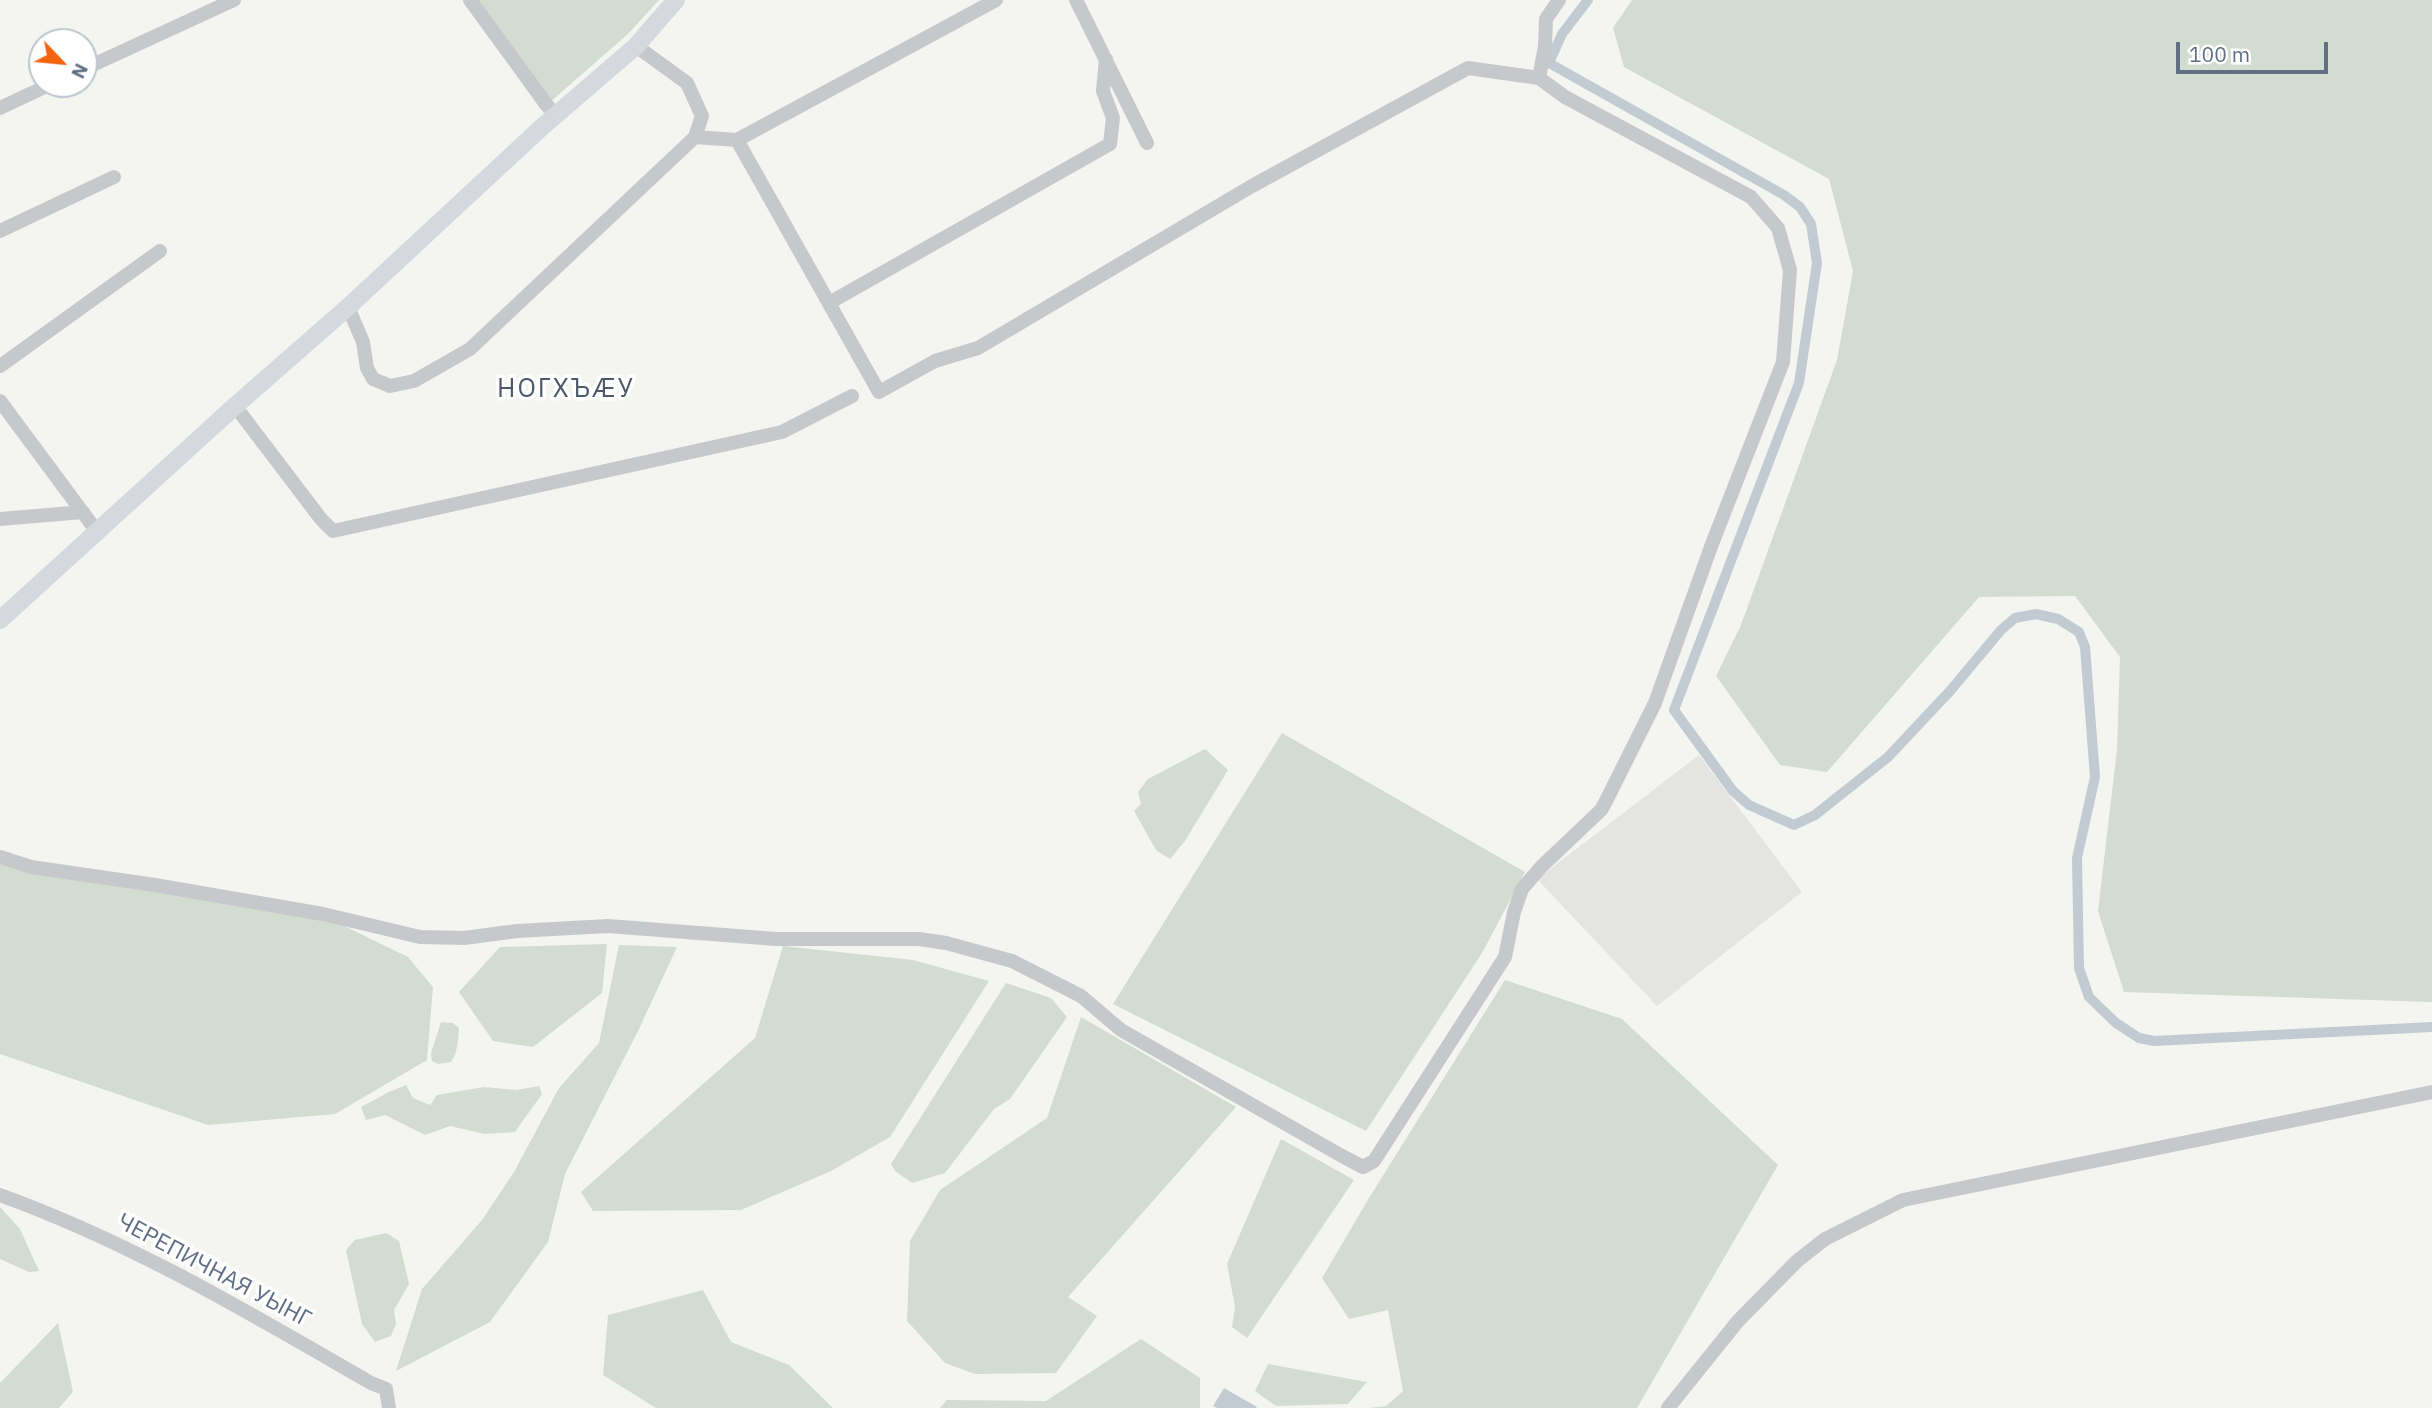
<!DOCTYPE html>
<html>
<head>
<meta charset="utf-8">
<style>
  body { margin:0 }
  #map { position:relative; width:2432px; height:1408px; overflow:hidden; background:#f4f5f0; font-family:"IBM Plex Sans",sans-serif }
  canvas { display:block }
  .north { position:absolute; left:28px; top:28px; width:70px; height:70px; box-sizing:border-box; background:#fff; border:2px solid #bfc5ce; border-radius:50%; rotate:116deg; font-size:19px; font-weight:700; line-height:28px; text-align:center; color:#606f84 }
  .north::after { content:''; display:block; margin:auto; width:24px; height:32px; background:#f46310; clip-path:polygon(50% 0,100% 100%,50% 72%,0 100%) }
  .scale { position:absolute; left:2176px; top:42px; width:152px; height:32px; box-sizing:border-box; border:4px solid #606f84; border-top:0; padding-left:9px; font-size:21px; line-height:24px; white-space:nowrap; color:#606f84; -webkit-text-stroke:5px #fff; paint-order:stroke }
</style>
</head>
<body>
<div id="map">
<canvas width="2432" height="1408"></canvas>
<div class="north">N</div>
<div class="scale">100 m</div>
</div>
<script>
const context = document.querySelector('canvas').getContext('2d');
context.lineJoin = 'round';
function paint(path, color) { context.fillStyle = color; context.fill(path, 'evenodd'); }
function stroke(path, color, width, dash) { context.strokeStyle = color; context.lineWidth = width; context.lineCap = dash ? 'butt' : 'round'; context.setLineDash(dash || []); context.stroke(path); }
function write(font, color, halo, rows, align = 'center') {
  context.font = font + ' "IBM Plex Sans",sans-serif'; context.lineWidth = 7; context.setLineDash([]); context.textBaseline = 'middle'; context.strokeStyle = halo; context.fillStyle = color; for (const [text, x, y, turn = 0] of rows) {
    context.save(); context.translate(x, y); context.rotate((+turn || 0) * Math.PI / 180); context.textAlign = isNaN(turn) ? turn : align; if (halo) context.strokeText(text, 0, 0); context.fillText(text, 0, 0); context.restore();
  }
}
const built = new Path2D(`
  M1699,755L1802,892L1657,1006L1537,879Z`);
const green = new Path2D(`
  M463,0H659L628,34L541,110Z
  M1632,0H2432V1002L2124,992L2098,911L2117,749L2120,657L2075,596L1979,597L1827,772L1780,765L1716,676L1741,625L1837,360L1853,271L1829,179L1624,67L1613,28Z
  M1282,733L1525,872L1482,953L1366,1131L1113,1004Z
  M1205,749L1228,770L1185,841L1170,859L1156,850L1134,811L1141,804L1138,792L1148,779Z
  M0,863L125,887L332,920L408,957L433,987L427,1060L335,1114L208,1125L0,1054Z
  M607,944L602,993L533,1047L493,1041L459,992L500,947Z
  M619,945L677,947L639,1029L565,1174L548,1242L490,1322L396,1371L422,1289L482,1220L514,1172L559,1088L599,1043Z
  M783,946L913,960L989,981L890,1137L831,1171L741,1210L593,1211L581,1192L755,1038Z
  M1505,980L1622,1019L1778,1165L1637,1408H1369L1386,1406L1403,1391L1388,1310L1349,1319L1322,1278L1369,1198Z
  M1006,983L1051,998L1067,1017L1010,1099L994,1109L945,1173L912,1183L895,1171L891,1164Z
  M1081,1017L1236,1107L1068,1297L1097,1316L1056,1373L975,1374L945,1363L907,1321L910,1241L940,1190L1047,1118Z
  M441,1022L453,1023L459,1028C458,1040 458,1052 451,1062L438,1064L432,1061L431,1053Z
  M406,1085L413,1098L430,1105L437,1095L484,1087L516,1090L539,1086L542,1094L515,1132L484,1134L450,1126L425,1135L385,1115L366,1120L361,1107L389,1092Z
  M1281,1139L1354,1180L1247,1338L1232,1327L1235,1307L1227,1264Z
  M0,1207L20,1229L39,1271L29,1272L0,1259Z
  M386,1233L399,1241L409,1284L394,1310L396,1324L391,1336L375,1342L362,1324L346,1250L355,1240Z
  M703,1290L731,1342L789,1365L833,1408H656L603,1375L608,1315Z
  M58,1323L73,1392L59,1408H0V1383Z
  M1141,1339L1200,1378V1408H940L947,1400L1046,1401Z
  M1268,1364L1367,1382L1348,1404L1276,1406L1255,1391Z`);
const water = new Path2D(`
  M1224,1388L1257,1407L1256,1408H1217L1213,1406Z`);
const canal = new Path2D(`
  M1588,0L1562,34L1549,63L1784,195L1800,207L1811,224L1817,263L1799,383L1674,710L1733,791L1749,805L1794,825L1815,815L1888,757L1950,691L2001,630L2015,618L2036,614L2058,619L2079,632L2085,647L2095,777L2077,858L2079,968L2089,997L2116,1023L2139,1038L2154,1041L2432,1027`);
const minor = new Path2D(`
  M470,0L555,116
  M1076,0L1147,143
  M84,69L234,0
  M0,108L51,84
  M695,137L737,140L996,0
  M737,140L879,392L935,361L978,348L1252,186L1468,68L1539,78
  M0,231L114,177
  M829,303L1110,144L1113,118L1103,91L1106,59
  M348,307L363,342L367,368L373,379L390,386L414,381L470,349L695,137L702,116L687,83L636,46
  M0,366L160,251
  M0,401L98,533
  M235,406L321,519L333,531L782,432L852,396
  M0,519L83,512
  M0,857L31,867L155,885L323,914L420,937L464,938L517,931L608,926L776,939H919L946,943L1012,961L1081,996L1121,1030L1342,1156L1363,1167L1374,1161L1505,957L1514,912L1522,889L1541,867L1601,810L1605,803L1655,703L1712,544L1783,362L1790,270L1778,228L1751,197L1565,97L1539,78L1545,46L1546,19L1559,0
  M0,1195C133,1243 249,1313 371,1383L386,1389L389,1408
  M1668,1408L1738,1321L1797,1261L1825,1239L1903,1200L2432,1092`);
const major = new Path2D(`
  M0,620L235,406L348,307L542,127L636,46L676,0`);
const streetNames = [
  ["ЧЕРЕПИЧНАЯ УЫНГ",214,1271,28]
];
const quarterNames = [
  ["НОГХЪÆУ",566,389]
];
paint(built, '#e4e5e3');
paint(green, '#d3dcd0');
paint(water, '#c3cbd2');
stroke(canal, '#c3cbd2', 10);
stroke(minor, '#c6c8cc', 14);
stroke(major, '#d5d9df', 18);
write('23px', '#606f84', '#fff', streetNames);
context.letterSpacing = '2px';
write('26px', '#4f5a68', '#fff', quarterNames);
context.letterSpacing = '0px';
</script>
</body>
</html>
